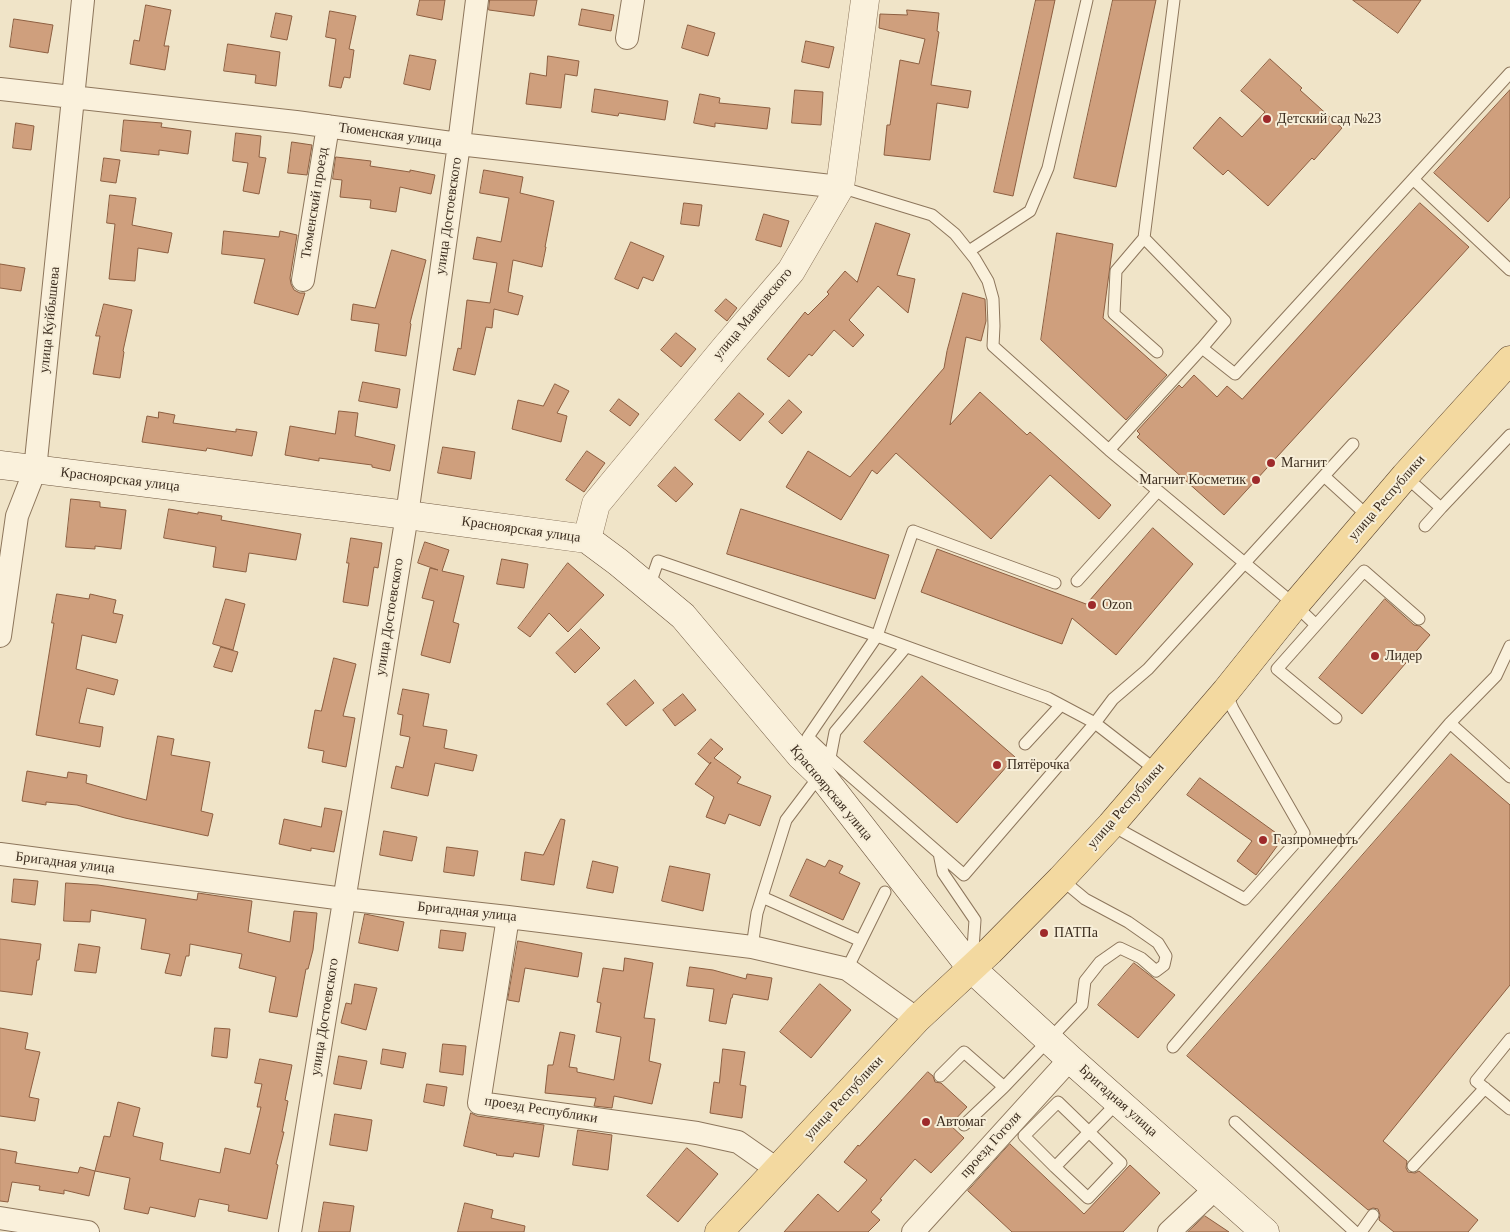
<!DOCTYPE html>
<html>
<head>
<meta charset="utf-8">
<style>
  body { margin:0 }
  canvas { display:block; background:#f0e4c8 }
</style>
</head>
<body>
<canvas width="1510" height="1232"></canvas>
<script>
const context = document.querySelector('canvas').getContext('2d');
context.lineJoin = 'round';
function paint(path, color) { context.fillStyle = color; context.fill(path, 'evenodd'); }
function stroke(path, color, width, dash) { context.strokeStyle = color; context.lineWidth = width; context.lineCap = dash ? 'butt' : 'round'; context.setLineDash(dash || []); context.stroke(path); }
function write(font, color, halo, rows, align = 'center') {
  context.font = font + ' "Times New Roman",serif'; context.lineWidth = 4; context.setLineDash([]); context.textBaseline = 'middle'; context.strokeStyle = halo; context.fillStyle = color; for (const [text, x, y, turn = 0] of rows) {
    context.save(); context.translate(x, y); context.rotate((+turn || 0) * Math.PI / 180); context.textAlign = isNaN(turn) ? turn : align; if (halo) context.strokeText(text, 0, 0); context.fillText(text, 0, 0); context.restore();
  }
}
const building = new Path2D(`
  M420,0H445L442,20L417,15Z
  M490,0H537L534,16L489,10Z
  M1036,0H1055L1013,196L994,192Z
  M1113,0H1156L1116,187L1074,178Z
  M1353,0H1421L1398,33Z
  M146,5L171,10L164,46H169L165,70L130,64L134,40L139,41Z
  M582,9L614,15L611,31L579,25Z
  M907,10L939,13L937,31L939,32L931,85L971,91L968,108L937,103L930,160L884,155L887,125H890L900,60L919,64L925,39L879,28L880,14L907,15Z
  M330,11L356,16L349,49L354,50L350,78L344,77L341,88L329,86L336,39L326,37Z
  M276,13L292,16L287,40L271,37Z
  M14,19L53,25L48,53L10,47Z
  M688,25L715,33L708,56L682,48Z
  M806,41L834,47L829,68L802,62Z
  M228,44L280,52L276,86L255,83L256,75L224,71Z
  M410,55L436,60L430,90L404,84Z
  M548,56L579,61L577,76L565,74L561,108L526,104L530,73L546,76Z
  M1270,59L1302,88L1300,90L1342,128L1314,160L1312,158L1268,206L1228,170L1223,175L1193,148L1220,117L1242,137L1265,112L1241,91Z
  M595,89L668,101L665,120L619,113L618,116L592,112Z
  M795,90L823,92L821,125L792,123Z
  M1510,90V197L1488,222L1434,173Z
  M700,94L720,98L719,103L770,108L767,129L715,123V127L694,123Z
  M124,120L162,123L161,127L191,131L188,154L159,150V155L121,151Z
  M16,123L34,126L31,150L13,148Z
  M236,133L261,136L259,157L266,158L259,194L243,191L248,163L233,161Z
  M292,142L312,145L307,175L288,173Z
  M336,157L371,161L370,166L410,172V170L435,175L431,194L400,187L396,212L370,208L371,200L340,197L342,180L333,179Z
  M104,158L120,160L116,183L101,181Z
  M484,170L523,177L520,193L554,201L545,247H546L542,267L513,260L508,292L523,296L518,315L494,309L492,328L486,327L475,375L453,370L458,348L461,349L467,300L490,303L497,263L473,259L477,237L501,242L509,198L480,193Z
  M110,195L136,198L132,225L172,233L168,253L138,248L135,281L109,279L115,224L107,223Z
  M684,203L702,205L699,226L681,224Z
  M1420,203L1469,247L1224,515L1137,437L1140,434L1137,431L1179,385L1182,388L1194,375L1217,397L1227,386L1242,399Z
  M764,214L789,221L781,247L756,240Z
  M876,223L910,234L897,275L915,279L908,313L878,286L849,320L864,335L853,347L834,330L812,356L809,354L789,377L767,359L805,312L808,315L829,294L827,292L845,271L857,282Z
  M224,231L279,237L280,231L297,235L290,278L291,284L294,290L300,293H305L298,315L254,303L265,259L222,254Z
  M1057,233L1113,244L1103,318L1167,375L1126,420L1041,340Z
  M631,242L664,256L653,281L643,277L638,289L615,279Z
  M392,250L426,260L410,323L411,324L406,356L375,351L379,324L351,320L353,304L375,308Z
  M0,264L25,268L21,291L0,288Z
  M963,293L985,299L986,321L981,341L966,337L950,425L980,392L1027,435L1030,432L1111,505L1099,519L1050,475L991,539L896,453L877,474L872,470L841,520L786,487L808,451L850,477L944,368L947,351Z
  M726,299L737,308L727,321L715,311Z
  M104,304L132,310L123,351L124,352L120,378L93,374L100,336H96Z
  M676,333L696,349L681,367L661,350Z
  M363,382L400,389L397,408L359,401Z
  M555,384L569,391L557,413L567,416L561,442L512,429L518,400L543,406Z
  M739,393L764,414L740,441L715,420Z
  M619,399L639,414L630,426L610,411Z
  M789,400L802,412L782,434L769,422Z
  M339,411L358,413L355,436L395,445L390,471L372,467V465L319,458V461L285,455L290,426L335,434Z
  M159,412L175,415L173,423L236,432V429L257,432L252,456L207,448L206,451L142,442L147,416L158,418Z
  M443,447L475,452L471,479L438,473Z
  M587,451L605,463L584,492L566,480Z
  M675,467L693,484L676,502L658,486Z
  M71,499L100,502V507L126,510L121,549L95,546V549L66,547Z
  M169,509L198,514V512L222,516L221,520L301,534L296,560L249,553L246,572L213,567L216,547L164,538Z
  M741,509L889,555L875,599L727,554Z
  M1153,528L1193,564L1116,655L1072,618L1062,644L921,592L937,549L1086,604Z
  M351,538L382,543L378,568L374,567L368,606L343,602L349,563H347Z
  M425,542L449,550L442,571L464,576L453,622L459,624L450,663L421,655L434,601L422,598L430,568L438,570L418,563Z
  M502,559L528,564L524,588L497,584Z
  M568,563L604,595L568,632L549,613L530,637L518,628Z
  M57,594L89,599L90,594L116,600L113,613L123,615L116,643L82,635L76,669L118,680L114,695L87,688L79,723L103,727L100,747L36,735L54,623H52Z
  M226,599L245,604L233,650L213,644Z
  M1385,599L1414,625L1420,626L1430,635L1362,714L1319,678Z
  M581,629L600,648L575,673L556,653Z
  M221,647L238,652L232,672L214,667Z
  M334,658L356,664L343,716L355,718L346,767L322,762L324,751L308,748L315,710L321,711Z
  M922,676L1015,757L957,823L864,742Z
  M635,680L654,703L626,726L607,704Z
  M403,689L429,694L423,726L447,730L444,748L477,755L473,771L435,763L428,796L391,788L396,766L403,768L410,737L400,735L403,715L398,714Z
  M683,694L696,710L675,726L663,710Z
  M158,736L174,739L171,755L210,762L201,811L213,814L208,836L125,818L77,805L46,802V805L22,801L27,771L67,778L68,772L87,775L86,783L146,800Z
  M711,739L723,749L714,758L741,777L737,783L771,796L760,826L729,814L725,824L706,817L714,797L695,784L711,762L710,764L698,754Z
  M1451,754L1510,805V985L1383,1141L1407,1161L1406,1168L1408,1172L1415,1173L1419,1171L1478,1220L1468,1232H1394L1379,1220L1380,1215L1378,1209L1373,1208L1368,1210L1187,1056Z
  M1200,778L1283,838L1256,875L1237,861L1252,841L1187,795Z
  M325,808L342,811L334,852L311,848V851L279,844L284,819L321,827Z
  M561,819L565,820L554,885L521,880L525,852L543,855Z
  M384,831L417,837L412,861L380,855Z
  M447,847L478,851L474,876L444,872Z
  M807,859L825,867L829,860L843,866L839,873L860,883L843,920L790,896Z
  M593,861L618,867L613,893L587,888Z
  M670,866L710,874L703,911L662,901Z
  M14,879L38,881L35,905L12,902Z
  M66,883L98,885L197,900L198,893L252,901L248,932L290,942L294,911L317,913L313,950L308,969H306L297,1017L269,1012L276,977L239,968L242,954L190,944L189,956H186L181,976L165,973L170,954L141,949L146,919L91,910L90,922L64,921Z
  M365,914L404,922L398,951L359,943Z
  M441,930L466,933L463,951L439,948Z
  M0,939L41,944L39,960H37L32,995L0,991Z
  M518,941L582,953L578,977L525,968L519,1002L508,1000Z
  M79,944L100,947L96,973L75,971Z
  M625,958L653,963L644,1018L655,1019L649,1061L661,1064L652,1104L614,1096L612,1108L594,1106L596,1098L545,1093L548,1065H553L560,1032L575,1035L569,1067L577,1068V1072L614,1080L621,1037L596,1032L601,1003L597,1002L603,968L623,971Z
  M1134,963L1175,995L1138,1038L1098,1005Z
  M690,967L713,970L746,979L747,974L772,978L768,1000L733,994L732,998H731L726,1024L709,1021L714,989L687,986Z
  M355,984L377,988L366,1030L341,1023L346,1003L351,1004Z
  M820,984L851,1010L811,1058L780,1032Z
  M0,1028L28,1033L25,1049L40,1052L29,1097L39,1099L35,1121L0,1116Z
  M215,1028L230,1029L227,1058L212,1056Z
  M443,1044L466,1046L463,1075L440,1072Z
  M383,1049L406,1053L403,1068L381,1064Z
  M723,1049L745,1052L740,1085L746,1086L742,1118L710,1113L714,1082L719,1083Z
  M339,1056L367,1061L361,1089L334,1084Z
  M260,1059L292,1065L285,1100L288,1101L282,1132H284L276,1164L278,1165L267,1219L228,1211L229,1205L199,1199L195,1217L150,1207L148,1214L124,1209L130,1178L95,1171L104,1136L110,1137L118,1102L140,1108L133,1136L163,1143L160,1160L220,1173L225,1148L250,1154L261,1107H257L262,1084L255,1083Z
  M928,1072L933,1076L935,1082L941,1083L967,1107L950,1125L964,1138L931,1173L915,1159L880,1199L882,1200L871,1212L880,1220L868,1232H784L818,1194L838,1212L867,1180L844,1162L858,1145L859,1146Z
  M427,1084L447,1087L444,1106L424,1102Z
  M471,1113L477,1116L544,1125L539,1157L514,1153L513,1157L496,1155L497,1154L464,1146Z
  M335,1114L372,1120L367,1151L330,1145Z
  M578,1130L612,1135L608,1170L573,1165Z
  M1010,1144L1084,1214L1130,1165L1160,1193L1123,1232H1012L968,1191Z
  M687,1148L718,1174L678,1222L647,1196Z
  M0,1149L17,1152L15,1163L78,1173L80,1167L95,1171L89,1196L64,1190V1194L39,1190L40,1186L12,1182L8,1202L0,1201Z
  M324,1202L354,1206L350,1232H319Z
  M465,1203L493,1210L491,1218L525,1226L524,1232H458Z
  M1205,1216L1229,1232H1188Z`);
const service = new Path2D(`
  M1174,0L1144,238L1225,321L1202,348
  M1414,180L1510,270
  M840,187L932,215L955,234L975,259L988,281L993,299L994,326L993,346L1109,450L1295,605L1316,625
  M1144,238L1116,271L1114,314L1157,352
  M969,251L1030,211L1048,168L1087,0
  M1109,450L1202,348L1235,374L1510,73
  M1324,476L1370,518
  M1405,476L1441,508
  M1425,526L1441,508L1510,435
  M1077,581L1158,491
  M649,587L658,561L877,636L1048,698L1095,723L1157,771
  M906,647L835,732L830,758L964,875L1095,723L1113,699L1148,669L1353,444
  M1336,718L1277,669L1364,571L1419,619
  M1450,723L1510,777
  M808,737L830,758
  M1025,744L1061,705
  M801,754L808,737L877,636L913,531L1055,583
  M1111,825L1245,899L1304,833L1233,709L1226,693
  M939,853L943,873L975,920L972,963
  M762,897L861,941
  M752,947L757,913L786,820L820,775
  M847,969L885,892
  M1510,1039L1476,1081L1510,1109
  M1173,1047L1450,723L1496,676L1510,646
  M940,1076L964,1052L1004,1087L1082,1005L1085,981L1100,962L1120,948L1141,958L1156,971L1164,965L1166,956L1158,943L1128,922L1085,899L1061,879
  M1235,1122L1355,1232
  M964,1125L1004,1087
  M1413,1166L1485,1088
  M1055,1167L1024,1136L1058,1102L1121,1163L1088,1198L1055,1167L1119,1101
  M1361,1232L1373,1215`);
const minor = new Path2D(`
  M627,38L633,0
  M0,89L296,122L459,144L840,187
  M303,280L328,126
  M0,636L17,516L35,470L83,0
  M0,854L344,899L508,917L752,947L847,969L917,1019
  M508,917L479,1103L697,1133L738,1142L778,1170
  M0,1218L88,1232
  M290,1232L407,515L459,144L477,0
  M913,1232L1070,1059
  M1169,1232L1215,1189`);
const tertiary = new Path2D(`
  M587,539L596,504L726,347L791,271L840,187L865,0`);
const secondary = new Path2D(`
  M0,465L407,515L587,539L618,562L683,616L800,755L821,775L972,969L1070,1059L1265,1232`);
const primary = new Path2D(`
  M719,1232L917,1019L990,951L1061,879L1111,825L1226,691L1295,605L1405,476L1510,360`);
const markers = [
  [1267,119,5,"#9e2a2b"],
  [1271,463,5,"#9e2a2b"],
  [1256,480,5,"#9e2a2b"],
  [1092,605,5,"#9e2a2b"],
  [1375,656,5,"#9e2a2b"],
  [997,765,5,"#9e2a2b"],
  [1263,840,5,"#9e2a2b"],
  [1044,933,5,"#9e2a2b"],
  [926,1122,5,"#9e2a2b"]
];
const poiNames = [
  ["Детский сад №23",1277,119],
  ["Магнит",1281,463],
  ["Магнит Косметик",1246,480,"right"],
  ["Ozon",1102,605],
  ["Лидер",1385,656],
  ["Пятёрочка",1007,765],
  ["Газпромнефть",1273,840],
  ["ПАТПа",1054,933],
  ["Автомаг",936,1122]
];
const streetNames = [
  ["Тюменская улица",390,135,8],
  ["Тюменский проезд",315,203,-81],
  ["улица Достоевского",449,216,-82],
  ["улица Маяковского",753,314,-50],
  ["улица Куйбышева",50,320,-84],
  ["Красноярская улица",120,480,7],
  ["улица Республики",1387,498,-49],
  ["Красноярская улица",521,530,8],
  ["улица Достоевского",390,617,-81],
  ["Красноярская улица",831,793,50],
  ["улица Республики",1126,806,-49],
  ["Бригадная улица",65,863,7],
  ["Бригадная улица",467,912,6],
  ["улица Достоевского",325,1017,-81],
  ["улица Республики",844,1098,-47],
  ["Бригадная улица",1118,1101,42],
  ["проезд Республики",541,1110,9],
  ["проезд Гоголя",991,1145,-48]
];
paint(building, '#cf9f7d');
stroke(building, '#8d5f41', 1);
stroke(service, '#8d765c', 13);
stroke(minor, '#8d765c', 24);
stroke(tertiary, '#8d765c', 29);
stroke(secondary, '#6f573f', 29);
stroke(primary, '#5b4430', 29);
stroke(service, '#faf1dc', 11);
stroke(minor, '#faf1dc', 22);
stroke(tertiary, '#faf1dc', 28);
stroke(secondary, '#faf1dc', 28);
stroke(primary, '#f3d9a0', 28);
for (const [x, y, r, color] of markers) { const dot = new Path2D(); dot.arc(x, y, r, 0, 2 * Math.PI); context.fillStyle = color; context.fill(dot); stroke(dot, '#f7eed8', 2); }
write('14px', '#3d2e20', '#f7eed8', poiNames, 'left');
write('14px', '#3d2e20', '#f7eed8', streetNames);
</script>
</body>
</html>
